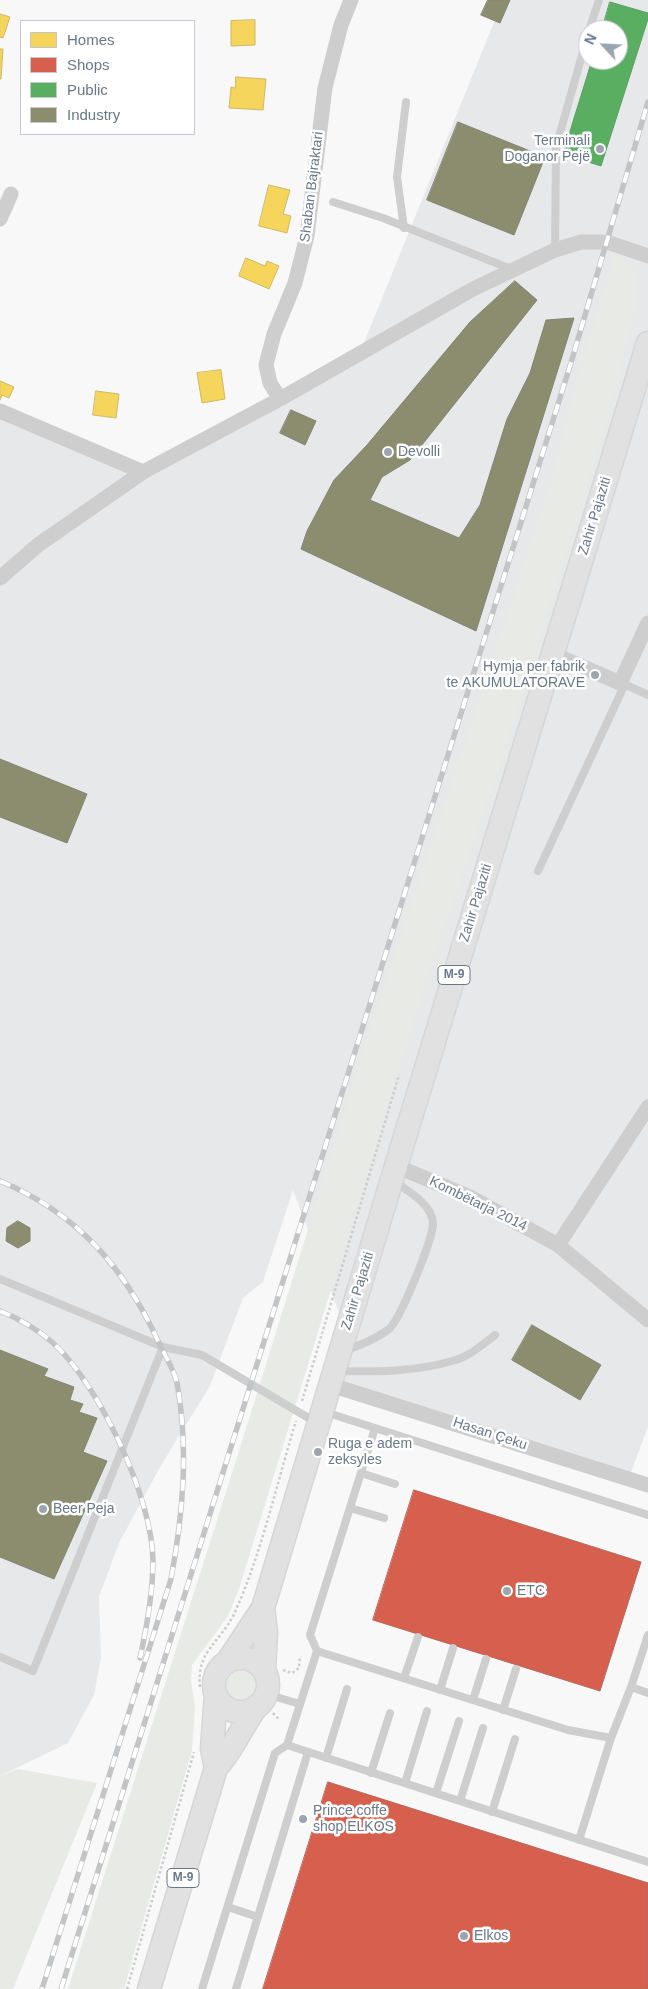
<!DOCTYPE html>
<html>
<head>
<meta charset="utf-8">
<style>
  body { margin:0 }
  #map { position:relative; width:648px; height:1989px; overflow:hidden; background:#f8f8f8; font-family:Arial,sans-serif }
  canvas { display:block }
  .legend { position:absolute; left:20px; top:20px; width:175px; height:115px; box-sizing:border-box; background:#fff; border:1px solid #c3c9cf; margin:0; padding:6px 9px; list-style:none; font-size:15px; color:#697888 }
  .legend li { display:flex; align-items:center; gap:10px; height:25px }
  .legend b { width:25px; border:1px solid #c3c9cf }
  .north { position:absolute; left:578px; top:20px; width:50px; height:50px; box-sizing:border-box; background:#fff; border:1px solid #c3c9cf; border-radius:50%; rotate:295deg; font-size:14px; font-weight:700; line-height:20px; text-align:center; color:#697888 }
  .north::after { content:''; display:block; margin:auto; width:18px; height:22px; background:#9ba5af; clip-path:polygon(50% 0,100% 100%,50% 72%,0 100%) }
</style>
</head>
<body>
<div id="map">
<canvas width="648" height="1989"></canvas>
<ul class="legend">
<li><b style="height:14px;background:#f6d55c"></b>Homes</li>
<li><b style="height:14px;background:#d6604d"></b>Shops</li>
<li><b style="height:14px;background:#5aae61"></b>Public</li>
<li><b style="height:14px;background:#8c8c6e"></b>Industry</li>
</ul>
<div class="north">N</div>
</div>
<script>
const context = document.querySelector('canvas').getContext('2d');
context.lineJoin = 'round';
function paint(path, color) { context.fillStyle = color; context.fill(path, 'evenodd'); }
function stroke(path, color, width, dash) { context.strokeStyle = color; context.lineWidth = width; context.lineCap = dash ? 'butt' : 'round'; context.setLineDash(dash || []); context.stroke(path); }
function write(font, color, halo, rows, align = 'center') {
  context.font = font + ' Arial,sans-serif'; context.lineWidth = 5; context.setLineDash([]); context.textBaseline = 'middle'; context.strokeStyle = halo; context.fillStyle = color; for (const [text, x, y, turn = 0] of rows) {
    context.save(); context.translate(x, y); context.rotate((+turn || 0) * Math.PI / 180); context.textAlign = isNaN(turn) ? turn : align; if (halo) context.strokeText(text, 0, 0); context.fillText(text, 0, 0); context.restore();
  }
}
const built = new Path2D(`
  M503,0H648V1427L628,1480L331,1385L346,1331L293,1190L263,1282L243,1298L210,1386L160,1467L119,1543L99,1597L101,1657L94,1695L68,1743L0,1776V411L143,472L359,355ZM588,30H618V60H588Z`);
const green = new Path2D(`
  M615,254L637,271L636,305L604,432L503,756L433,958L239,1589L228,1616L192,1665L191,1681L195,1708L192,1750L124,1989H68L239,1451L381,995L548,492L581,366Z
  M226 1685a15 15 0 1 1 30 0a15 15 0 1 1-30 0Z
  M18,1769L97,1783L13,1989H0V1776Z`);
const homes = new Path2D(`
  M0,14L10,17L3,38L0,37Z
  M255,20V45L231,46V21Z
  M0,49H3L1,79H0Z
  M236,77L266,79L263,110L229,108L231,87L235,88Z
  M269,185L290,190L283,214L291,216L287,233L259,226Z
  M246,258L265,266L267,261L279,266L269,289L239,276Z
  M221,370L225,399L202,403L197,373Z
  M0,381L14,387L9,398L2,395L0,400Z
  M96,391L119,394L116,418L93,415Z`);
const shops = new Path2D(`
  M414,1490L641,1562L600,1691L373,1620Z
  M328,1782L648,1883V1989H263Z`);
const public = new Path2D(`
  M610,2L648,13V19L601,166L563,154L592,60H618V30H602Z`);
const industry = new Path2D(`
  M488,0H510L500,23L481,15Z
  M458,122L545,157L514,235L427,200Z
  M515,281L537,300L410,460L382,477L370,500L459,538L480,505L507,419L530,373L546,320L574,318L476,631L301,549L307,531L334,480L367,445L470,322Z
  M291,410L316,421L305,445L280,433Z
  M0,759L87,794L67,843L0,817Z
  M18,1221L30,1228V1241L18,1248L6,1241L7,1228Z
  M532,1325L601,1365L580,1400L512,1360Z
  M0,1350L48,1369L44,1376L74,1387L70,1400L83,1404L79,1412L97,1418L83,1452L107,1461L54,1579L0,1557Z`);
const path = new Path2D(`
  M302,1401L399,1075
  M283,1670L292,1673L299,1668L300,1656
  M200,1687C196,1651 220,1643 234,1614C261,1556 277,1482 296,1421
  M273,1713L280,1720
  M127,1989L194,1752`);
const service = new Path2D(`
  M589,30L599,0
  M333,202L383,218L511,269
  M404,228L397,177L406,102
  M555,250L556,147L588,34
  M622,683L648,695
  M538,871L625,684
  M0,1279L163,1347L33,1671L0,1657
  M163,1347L202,1355L317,1423
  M344,1351C360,1345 376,1339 389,1329C400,1320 434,1237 433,1223C432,1204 408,1191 395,1182
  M337,1371C374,1372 415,1372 452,1361C469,1357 482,1345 495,1335
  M325,1412L375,1428
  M361,1473L395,1484
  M350,1508L384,1518
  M648,1515L375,1428L310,1635L317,1651L287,1745L648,1862
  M317,1651L568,1730L611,1738L631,1687L648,1635
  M404,1678L418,1637
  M631,1687L648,1693
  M440,1690L453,1648
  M266,1694L300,1704
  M473,1700L486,1659
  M503,1710L516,1669
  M326,1758L347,1689
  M371,1773L390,1713
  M405,1783L427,1711
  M436,1793L459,1721
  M460,1801L483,1728
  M492,1812L515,1739
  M579,1840L611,1738
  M228,1907L258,1917
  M202,1989L275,1753L287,1745
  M236,1989L308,1752`);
const minor = new Path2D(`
  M0,219L11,194
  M280,399L270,383L266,365L274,334L295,283L307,236L325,88L341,25L351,0
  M0,411L143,472L280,399L473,289L555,250L581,242H607L648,256
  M0,578L38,545L143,472
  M553,654L620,683L648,623
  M396,1166L472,1198L558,1245L648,1107
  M558,1245L648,1320
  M331,1385L648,1485`);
const primary = new Path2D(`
  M263,1608L266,1632L264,1671
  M214 1685a27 27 0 1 1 54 0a27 27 0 1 1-54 0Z
  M228,1661L263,1608L396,1166L648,343
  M216,1768C233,1750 242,1726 257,1706
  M149,1989L216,1768L212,1749L216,1695`);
const rail = new Path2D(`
  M0,1181C77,1213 124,1267 158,1341C164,1354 174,1369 177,1383C189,1449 183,1514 171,1579L42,1989
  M0,1311C18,1318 37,1329 52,1342C99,1384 152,1497 153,1560C153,1592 147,1626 140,1658
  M61,1989L570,366L648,102`);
const markers = [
  [600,149,5,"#9ba5af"],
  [388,452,5,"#9ba5af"],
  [595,675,5,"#9ba5af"],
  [318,1452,5,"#9ba5af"],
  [43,1509,5,"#9ba5af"],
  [507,1591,5,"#9ba5af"],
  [303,1819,5,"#9ba5af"],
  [464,1936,5,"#9ba5af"]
];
const shields = [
  [454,975,32],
  [183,1878,32]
];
const shieldNames = [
  ["M-9",454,975],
  ["M-9",183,1878]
];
const poiNames = [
  ["Terminali",590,141,"right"],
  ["Doganor Pejë",590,157,"right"],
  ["Devolli",398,452],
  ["Hymja per fabrik",585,667,"right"],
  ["te AKUMULATORAVE",585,683,"right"],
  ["Ruga e adem",328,1444],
  ["zeksyles",328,1460],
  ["Beer Peja",53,1509],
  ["ETC",517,1591],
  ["Prince coffe",313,1811],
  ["shop ELKOS",313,1827],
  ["Elkos",474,1936]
];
const streetNames = [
  ["Shaban Bajraktari",312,187,-83],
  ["Zahir Pajaziti",595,516,-73],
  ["Zahir Pajaziti",476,903,-73],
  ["Kombëtarja 2014",478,1204,26],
  ["Zahir Pajaziti",358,1291,-73],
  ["Hasan Çeku",490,1434,18]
];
paint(built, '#e7e8e9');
paint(green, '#e7eae5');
paint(homes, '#f6d55c');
stroke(homes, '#ccb969', 1);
paint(shops, '#d6604d');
stroke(shops, '#b5675f', 1);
paint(public, '#5aae61');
stroke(public, '#5e9e6d', 1);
paint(industry, '#8c8c6e');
stroke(industry, '#828676', 1);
stroke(primary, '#d5d6d7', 25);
stroke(path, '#cbcccd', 2.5, [2.5, 2.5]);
stroke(service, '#cececf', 8);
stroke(minor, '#cececf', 15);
stroke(primary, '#e1e1e2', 22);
stroke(rail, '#c3c4c6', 5.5);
stroke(rail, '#fff', 4, [11]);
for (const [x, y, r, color] of markers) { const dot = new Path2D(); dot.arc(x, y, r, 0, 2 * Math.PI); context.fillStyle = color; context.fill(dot); stroke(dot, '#fff', 2); }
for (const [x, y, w] of shields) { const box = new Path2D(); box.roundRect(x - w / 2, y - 9.5, w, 19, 4); context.fillStyle = '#fff'; context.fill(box); stroke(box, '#697888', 1); }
write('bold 12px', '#697888', null, shieldNames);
write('14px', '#697888', '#fff', poiNames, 'left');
write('14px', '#697888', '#fff', streetNames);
</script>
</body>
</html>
